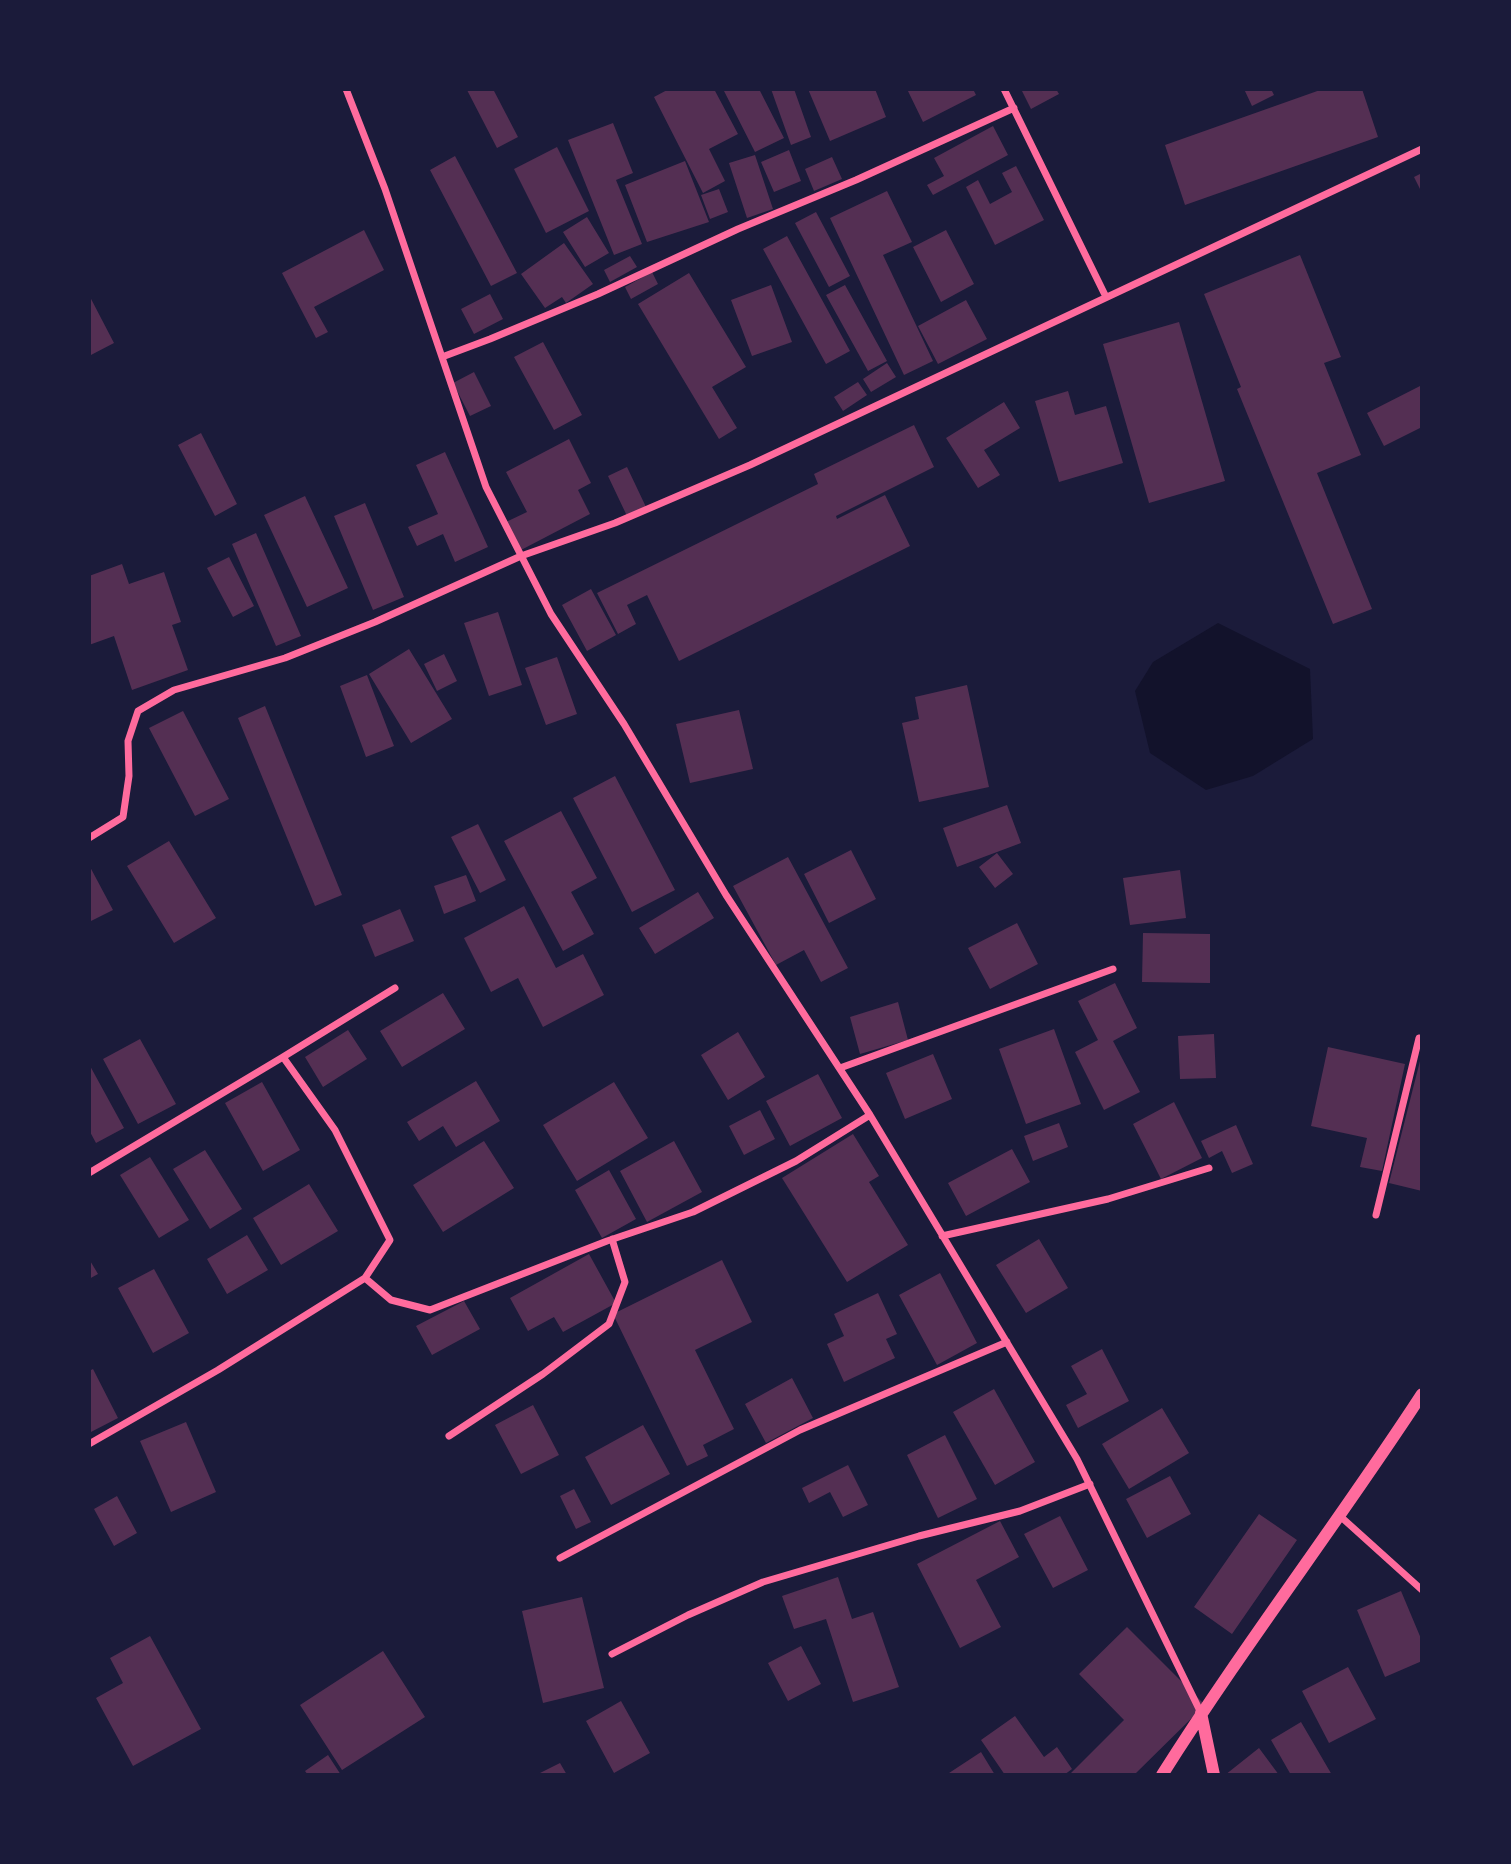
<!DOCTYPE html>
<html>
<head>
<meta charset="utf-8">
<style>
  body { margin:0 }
  #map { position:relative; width:1511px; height:1864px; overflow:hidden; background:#1b1b3a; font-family:"Asap Condensed",sans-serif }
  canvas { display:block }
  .frame { position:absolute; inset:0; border:91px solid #1b1b3a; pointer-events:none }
</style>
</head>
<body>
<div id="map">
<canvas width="1511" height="1864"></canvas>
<div class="frame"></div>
</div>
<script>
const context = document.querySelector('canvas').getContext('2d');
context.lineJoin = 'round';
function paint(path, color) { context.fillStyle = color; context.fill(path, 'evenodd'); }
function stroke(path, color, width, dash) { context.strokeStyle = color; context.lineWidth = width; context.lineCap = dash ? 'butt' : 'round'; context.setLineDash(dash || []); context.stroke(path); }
const water = new Path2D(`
  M1218,623L1310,669L1313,739L1253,776L1206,790L1150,753L1135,691L1153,662Z`);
const building = new Path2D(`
  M470,89H493L518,137L497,148L467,90Z
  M669,89H714L738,134L709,149L725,181L703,193L654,97Z
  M723,89H759L784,138L755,152Z
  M771,89H794L811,137L791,145Z
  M808,89H875L886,117L830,141Z
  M907,89H973L976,95L923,122Z
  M1021,89H1056L1059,94L1031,109Z
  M1244,89H1271L1274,95L1252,106Z
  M1323,89H1362L1378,137L1185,205L1165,145Z
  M613,123L633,173L616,180L642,244L614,255L568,140Z
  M993,126L1008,155L933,195L927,185L944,176L934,158Z
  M557,147L589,211L546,233L514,169Z
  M789,150L801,181L774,192L761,162Z
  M755,155L773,209L747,218L729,163Z
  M455,156L517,273L491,286L430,170Z
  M832,157L842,179L814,191L805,169Z
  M685,161L709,222L647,242L625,185Z
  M1016,166L1044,220L995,245L966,187L978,180L990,204L1012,192L1002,173Z
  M1422,173V193L1414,177Z
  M719,189L728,212L710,219L701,195Z
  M887,191L912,242L883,255L933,361L904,375L830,218Z
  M816,212L850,276L829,287L795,223Z
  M587,217L609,253L585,267L563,232Z
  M364,230L384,270L314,307L328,332L316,338L282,273Z
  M946,230L974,284L941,302L913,247Z
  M787,236L850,351L826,364L763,249Z
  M564,243L593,284L566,303L562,297L545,308L521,274Z
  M1300,255L1341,357L1324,363L1361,455L1317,473L1372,609L1333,624L1237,389L1241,387L1204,294Z
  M630,256L637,267L610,282L604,270Z
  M652,272L658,284L631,299L625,287Z
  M689,273L746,367L712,387L737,428L719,439L638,304Z
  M771,285L792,342L752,356L731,300Z
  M845,285L887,361L868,371L826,295Z
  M490,294L503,319L474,334L461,309Z
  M89,295L114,343L89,356Z
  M966,300L987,339L938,364L918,326Z
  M1179,322L1225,481L1149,503L1103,344Z
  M543,342L582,415L554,430L514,357Z
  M887,363L896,377L871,392L863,379Z
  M474,372L491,406L470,416L453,383Z
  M858,382L867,395L843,411L834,397Z
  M1422,385V427L1384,446L1367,413Z
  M1068,391L1075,415L1106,406L1123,463L1059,482L1035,401Z
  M1004,402L1020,428L984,450L1000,475L978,488L946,438Z
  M914,425L934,467L836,516L837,519L885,495L910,546L679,661L647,595L627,605L636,624L618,634L597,593L818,484L814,474Z
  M201,433L237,504L215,516L178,445Z
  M569,439L591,483L578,490L590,514L521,550L506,522L527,512L506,472Z
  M445,452L488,547L455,562L443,534L417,546L408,527L438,514L416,465Z
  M627,467L646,507L627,516L608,476Z
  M305,496L348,588L307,607L264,515Z
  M365,503L404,597L373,610L334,516Z
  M256,533L301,636L276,646L232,544Z
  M229,557L254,606L233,617L207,568Z
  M122,564L129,584L164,572L181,622L172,625L188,670L132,690L114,636L89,645V576Z
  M591,589L616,635L587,651L562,605Z
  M498,612L522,685L489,696L464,623Z
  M409,649L452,719L411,743L369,674Z
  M444,654L457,681L437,691L424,664Z
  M557,657L577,714L546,725L525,668Z
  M367,675L394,746L366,757L340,686Z
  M967,685L989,787L919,802L902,723L919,719L915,697Z
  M265,706L342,895L315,906L238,718Z
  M739,710L753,769L690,783L676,724Z
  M183,711L229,799L195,816L149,728Z
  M615,776L675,890L632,912L573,798Z
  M1007,805L1021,843L957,867L943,828Z
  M561,811L597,878L571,892L594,934L563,951L504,841Z
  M478,824L506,880L480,893L451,837Z
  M169,841L216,918L174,943L127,866Z
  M851,850L876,899L829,923L804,874Z
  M997,853L1013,874L995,888L979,867Z
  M788,857L848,968L821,982L804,950L776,965L733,886Z
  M89,865L113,910L89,922Z
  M1180,870L1186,918L1130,925L1123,878Z
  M466,875L476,901L444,914L434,886Z
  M698,892L714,918L655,954L639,928Z
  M524,906L556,968L583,954L604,995L543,1027L518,978L491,992L464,938Z
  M400,909L414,941L375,957L362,925Z
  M1017,923L1038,964L990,989L968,948Z
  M1143,933L1210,934V983L1142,982Z
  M1115,983L1137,1028L1113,1041L1140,1092L1104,1110L1075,1052L1098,1040L1078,1001Z
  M443,993L465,1029L402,1067L380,1031Z
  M898,1002L908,1040L860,1054L850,1017Z
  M1054,1029L1081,1104L1026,1124L999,1049Z
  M348,1030L367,1059L323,1087L305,1057Z
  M738,1032L765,1077L728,1100L701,1055Z
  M1214,1034L1216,1078L1180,1079L1178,1036Z
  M140,1039L176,1104L138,1124L103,1059Z
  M1328,1047L1405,1064L1382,1171L1360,1167L1367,1138L1311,1126Z
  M933,1054L952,1099L905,1119L886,1073Z
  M1421,1057H1422V1191L1389,1183Z
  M89,1064L124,1128L96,1143L89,1130Z
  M818,1074L842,1118L790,1146L766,1101Z
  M476,1081L500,1121L456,1147L443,1126L419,1141L407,1122Z
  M262,1082L300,1150L263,1171L225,1103Z
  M614,1082L648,1138L577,1181L543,1125Z
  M1174,1102L1202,1158L1161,1179L1133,1124Z
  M760,1110L775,1139L744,1155L729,1126Z
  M1059,1123L1068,1147L1033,1161L1024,1136Z
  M1236,1125L1253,1164L1232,1173L1222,1151L1209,1158L1201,1141Z
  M853,1134L879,1176L869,1182L908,1245L847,1282L782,1178Z
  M484,1141L514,1188L443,1232L413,1185Z
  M674,1141L702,1192L647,1222L620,1171Z
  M1012,1149L1030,1182L966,1216L948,1183Z
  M205,1150L242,1209L210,1229L173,1169Z
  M150,1157L189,1220L159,1238L120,1175Z
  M609,1170L636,1219L602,1238L575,1190Z
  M309,1184L338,1231L281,1265L253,1218Z
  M247,1235L268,1270L227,1294L207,1259Z
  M1039,1239L1068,1288L1026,1313L996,1265Z
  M589,1254L616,1303L563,1332L554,1317L528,1331L510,1298Z
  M89,1259L98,1274L89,1279Z
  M722,1260L752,1322L695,1350L734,1429L703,1445L708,1456L687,1466L613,1314Z
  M154,1269L189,1333L153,1353L118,1288Z
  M940,1273L977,1343L937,1365L899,1295Z
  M878,1293L897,1334L886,1339L895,1358L844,1382L827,1344L844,1336L834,1314Z
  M464,1301L480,1329L432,1355L416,1326Z
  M1102,1349L1129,1401L1078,1428L1066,1405L1087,1394L1071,1366Z
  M93,1369L118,1418L89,1433V1371Z
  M792,1378L813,1418L766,1443L745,1404Z
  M994,1389L1035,1462L995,1485L953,1412Z
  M533,1405L559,1455L521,1474L495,1425Z
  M1162,1408L1189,1453L1129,1489L1102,1444Z
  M186,1422L216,1492L171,1512L140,1441Z
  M643,1425L670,1474L611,1505L585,1457Z
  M945,1435L977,1499L938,1518L907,1455Z
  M848,1465L868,1505L843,1517L830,1492L809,1503L802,1488Z
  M1170,1476L1191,1514L1147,1538L1126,1499Z
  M574,1489L591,1522L576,1529L560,1496Z
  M117,1496L137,1533L114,1546L94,1509Z
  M1259,1514L1297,1540L1232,1634L1194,1607Z
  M1060,1516L1088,1570L1053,1588L1024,1534Z
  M1000,1521L1019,1557L976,1580L1001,1627L960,1648L917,1564Z
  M838,1577L852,1619L873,1612L899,1687L853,1702L826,1619L794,1629L782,1596Z
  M1401,1591L1422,1641V1661L1385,1677L1357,1610Z
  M582,1597L604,1688L543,1703L522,1611Z
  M1127,1627L1205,1705L1134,1775H1069L1124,1720L1079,1674Z
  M150,1636L201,1729L133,1766L96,1698L123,1683L110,1658Z
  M801,1646L821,1684L788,1701L768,1663Z
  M383,1651L425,1717L342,1770L300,1705Z
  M1348,1667L1376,1719L1329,1743L1302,1691Z
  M621,1701L650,1753L614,1773L586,1721Z
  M1015,1716L1044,1757L1057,1747L1072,1769L1064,1775H1005L981,1740Z
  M1301,1722L1332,1775H1291L1271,1740Z
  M1259,1748L1279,1775H1225Z
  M981,1752L995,1775H946Z
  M328,1755L341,1775H308L305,1771Z
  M560,1763L567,1775H536Z`);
const minor = new Path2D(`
  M346,89L385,189L486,487L551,614L624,724L726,895L870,1115L1077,1459L1201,1713
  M1004,89L1106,297
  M442,357L490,339L598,294L738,229L856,180L1014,108
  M89,838L123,817L129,776L128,741L138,711L174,690L285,658L375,622L521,556L615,523L750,465L1422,149
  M283,1057L395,988
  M840,1068L1113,969
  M89,1173L283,1057L335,1130L390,1240L365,1278
  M1376,1215L1419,1038L1422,1039
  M942,1236L1108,1199L1209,1168
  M449,1436L543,1374L609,1324L625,1282L612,1239
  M89,1444L218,1370L365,1278L391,1300L430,1310L607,1241L693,1212L796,1161L870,1115
  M1340,1516L1422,1590
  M560,1558L800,1430L1007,1342
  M612,1654L688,1615L763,1582L919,1536L1020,1511L1090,1484`);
const tertiary = new Path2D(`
  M1201,1713L1214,1775
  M1162,1775C1244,1645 1338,1523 1422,1394`);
paint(water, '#12122b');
paint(building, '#542f53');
stroke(minor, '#ff6b9d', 7);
stroke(tertiary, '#ff6b9d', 12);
</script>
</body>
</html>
